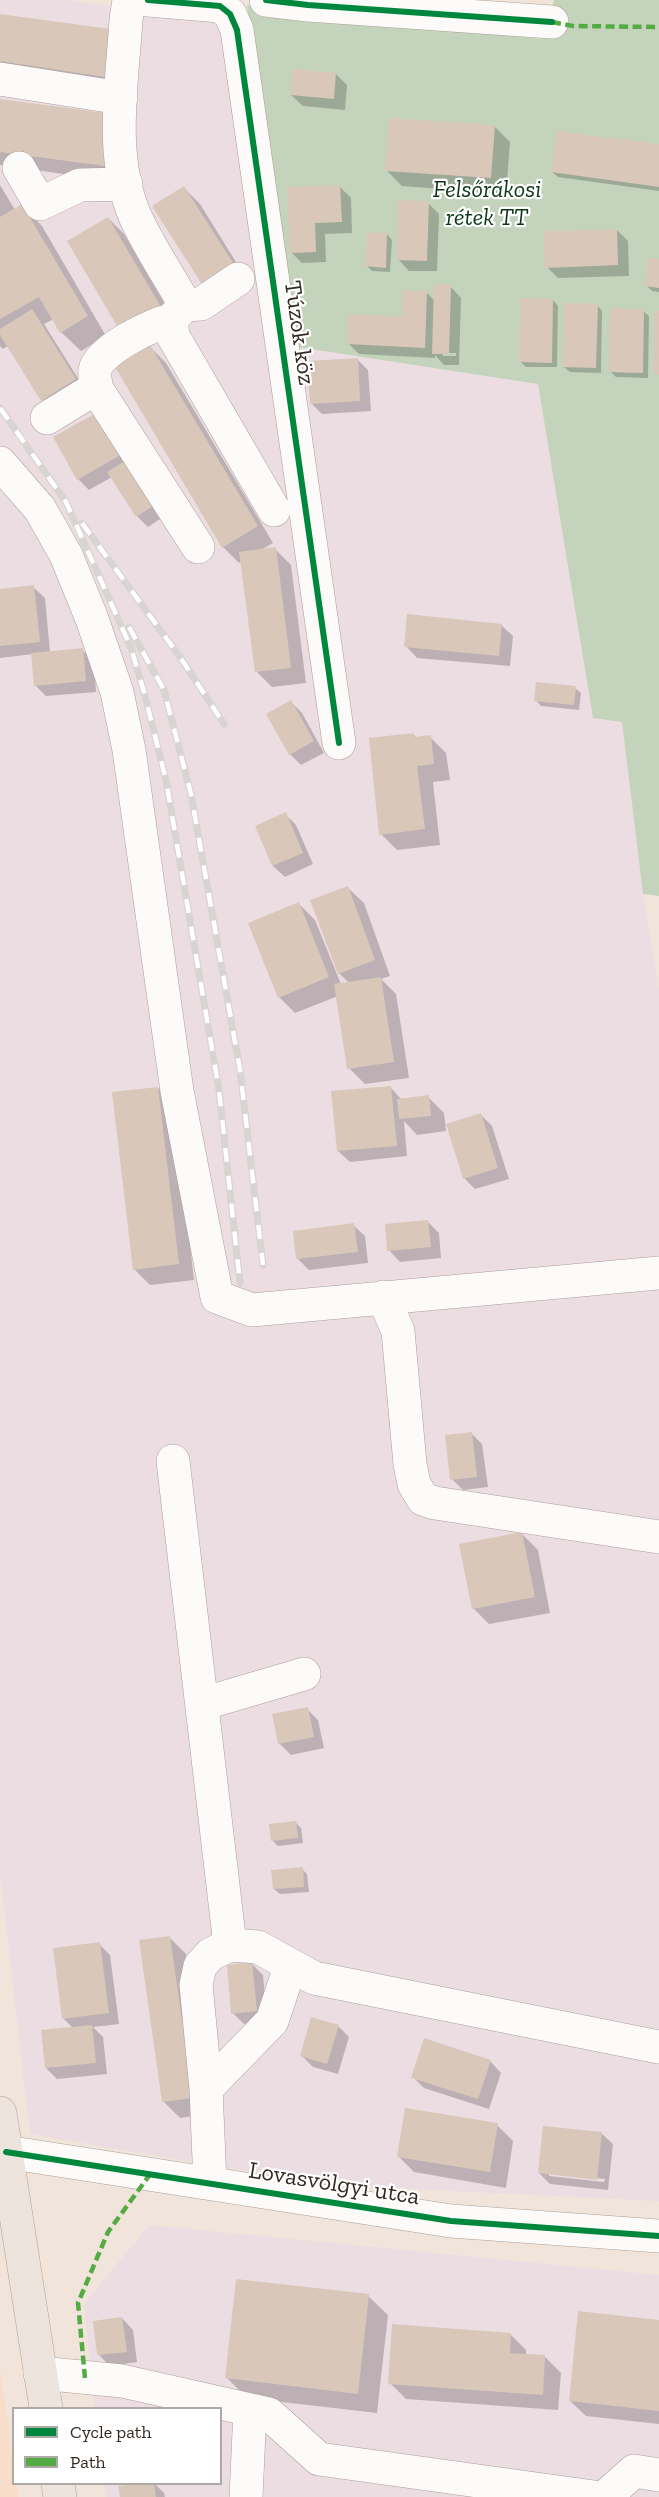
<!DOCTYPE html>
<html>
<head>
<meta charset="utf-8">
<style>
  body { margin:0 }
  #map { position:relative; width:659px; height:2497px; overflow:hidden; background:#f1e4da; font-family:"Zilla Slab",serif }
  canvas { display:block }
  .legend { position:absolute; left:12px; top:2407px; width:210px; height:78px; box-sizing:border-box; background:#fff; border:2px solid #aea9a6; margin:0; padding:8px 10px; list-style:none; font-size:18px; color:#342920 }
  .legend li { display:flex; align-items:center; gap:12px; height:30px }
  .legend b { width:30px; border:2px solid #aea9a6 }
</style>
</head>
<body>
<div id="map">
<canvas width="659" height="2497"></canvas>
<ul class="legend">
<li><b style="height:8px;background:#00873e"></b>Cycle path</li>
<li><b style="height:8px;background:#54ab43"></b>Path</li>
</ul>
</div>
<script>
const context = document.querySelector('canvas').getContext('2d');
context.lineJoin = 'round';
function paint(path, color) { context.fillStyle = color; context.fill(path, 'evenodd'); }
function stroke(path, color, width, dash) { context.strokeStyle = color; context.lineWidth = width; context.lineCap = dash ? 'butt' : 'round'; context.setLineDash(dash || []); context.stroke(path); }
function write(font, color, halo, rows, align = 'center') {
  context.font = font + ' "Zilla Slab",serif'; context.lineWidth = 4.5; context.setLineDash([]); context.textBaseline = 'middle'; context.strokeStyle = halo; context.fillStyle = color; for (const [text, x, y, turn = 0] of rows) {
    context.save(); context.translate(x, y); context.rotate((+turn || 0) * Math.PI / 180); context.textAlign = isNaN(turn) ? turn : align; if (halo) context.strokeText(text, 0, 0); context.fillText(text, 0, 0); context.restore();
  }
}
const industrial = new Path2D(`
  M0,0H65L206,19L250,22L291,346L538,383L593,718L622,721L643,894L659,989V2201L328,2185L30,2134L0,1872Z
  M149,2225L659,2275V2497H106L104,2484H220V2408H95L84,2304Z`);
const built = new Path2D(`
  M0,2367L13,2461L14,2484H17L19,2497H0Z`);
const green = new Path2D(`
  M554,0H659V896L643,894L622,722L593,718L538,384L291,346L247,5L542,39Z`);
const shadow = new Path2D(`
  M0,16L117,31L128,93L0,74Z
  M336,74L347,85L345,110L303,106L291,95Z
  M0,101L112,116L120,182L0,165Z
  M494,126L510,142L506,194L402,186L386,170Z
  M659,146V191L558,177L552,172Z
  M0,185L15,210L22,206L42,226L106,336L81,351L61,332L54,319L44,324L86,391L54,411L43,400L8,346L3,349L0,346Z
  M340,187L351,198L352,233L325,234L326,262L302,263L291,252Z
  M184,188L200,204L249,283L220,301Z
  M428,203L439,214L437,271H409L398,259Z
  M108,218L124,234L176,323L137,346Z
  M617,230L628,241L629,276L558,278L547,267Z
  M387,234L392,240L390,272L372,271L367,266Z
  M659,260V292L652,291L647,286Z
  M450,286L461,298L459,365H444L435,355V358L359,354L348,343L404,318L427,293L435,301ZM443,353H456V356H443Z
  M553,300L558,306L557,367H526L520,361Z
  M597,305L602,311L601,373L570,372L564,367Z
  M643,311L649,316L648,378L616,377L611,372Z
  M150,347L166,363L273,543L259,551L275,549L291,565L306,683L272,687L256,671L242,561L239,563L223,547Z
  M357,359L368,370L371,411L322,414L311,403Z
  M98,414L163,517L148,527L137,516L112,477L89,490L78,479Z
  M33,587L45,598L50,652L82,650L94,661L96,692L46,696L35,685L33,654L0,658V590Z
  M501,625L513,636L510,666L417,658L406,646Z
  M575,688L581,693L579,710L541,706L536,700Z
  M291,702L302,713L324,753L301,765L290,754Z
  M413,734L417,738L430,737L446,753L450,780L433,782L440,845L397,850L381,834Z
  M285,814L296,825L313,864L285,877L273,866L257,826Z
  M348,888L364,903L390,976L381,979L396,994L409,1078L365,1084L349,1068L338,996L295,1013L279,997L299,904L315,920L341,984L349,983L339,973Z
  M390,1087L402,1100L428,1097L444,1113L446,1131L417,1135L404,1121L407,1156L350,1162L338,1151Z
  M158,1088L174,1104L194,1280L150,1285L134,1269Z
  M481,1115L492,1126L509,1179L475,1189L464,1178Z
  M428,1222L439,1233L441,1258L400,1262L389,1250Z
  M353,1225L365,1236L368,1263L309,1270L298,1259Z
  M471,1433L482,1444L488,1487L463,1490L452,1479Z
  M522,1534L538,1550L550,1613L489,1624L473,1608Z
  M307,1709L318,1720L324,1748L291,1755L280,1744Z
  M296,1823L301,1828L303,1843L278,1846L272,1840Z
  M302,1869L307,1874L309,1892L280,1894L274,1889Z
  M170,1938L186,1954L208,2114L180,2118L164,2102Z
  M99,1944L110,1955L119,2024L93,2027L103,2037L107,2074L57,2079L46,2068L73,2028L63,2018Z
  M252,1964L263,1975L267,2022L244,2024L233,2013Z
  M338,2026L349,2037L338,2074L313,2067L302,2056Z
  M490,2061L501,2073L489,2109L424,2088L413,2077Z
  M497,2125L513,2141L506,2188L414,2172L398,2156Z
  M601,2133L613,2144L608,2190L550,2184L539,2173ZM549,2173L605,2179L604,2182L549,2176Z
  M368,2296L388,2315L377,2413L247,2398L227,2378Z
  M122,2318L133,2330L137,2362L110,2366L99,2355Z
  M659,2321V2424L586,2416L570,2401Z
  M510,2334L526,2350V2355L545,2357L561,2373L558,2410L406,2399L390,2383Z
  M144,2484H155L164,2493L165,2497H122L120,2487Z`);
const building = new Path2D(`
  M0,14L118,30L112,78L0,61Z
  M292,69L336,73L334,99L290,95Z
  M0,99L113,114L105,166L0,152Z
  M389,118L495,125L491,178L385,171Z
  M556,131L659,144V187L551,172Z
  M340,185L342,222L315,223L316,252L290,253L287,187Z
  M184,186L235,266L203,286L152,206Z
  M398,200L429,201L427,261L397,260Z
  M22,204L88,316L60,333L39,297L0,319V217Z
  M108,217L161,307L120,331L67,241Z
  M617,229L618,265L545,268L544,231Z
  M367,232L387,233L386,268L365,266Z
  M648,258L659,259V288L645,286Z
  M434,284L451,285L449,354H432Z
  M403,290L427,291L425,348L347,344L348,314L402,317Z
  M520,298L553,299L552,363L519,362Z
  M564,303L598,304L596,368L563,367Z
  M610,308L644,309L643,373L609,372Z
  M32,309L76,379L41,401L0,335V329Z
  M654,311H659V375L653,374Z
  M150,345L258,526L222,548L115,367Z
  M358,358L360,401L310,404L307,361Z
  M98,412L122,454L77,480L53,437Z
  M125,461L153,506L136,517L107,472Z
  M276,547L291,668L255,672L239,552Z
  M34,585L40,642L0,646V589Z
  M407,614L502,624L499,656L404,647Z
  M83,648L86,681L34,686L31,653Z
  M536,682L576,686L574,705L534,701Z
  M291,700L314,741L289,755L266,714Z
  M413,733L414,737L431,735L434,764L417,766L425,829L379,835L369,738Z
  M286,812L303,853L272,866L255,826Z
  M348,886L375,960L338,974L310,900Z
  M299,902L329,977L278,998L248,923Z
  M381,977L394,1062L347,1069L334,984Z
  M391,1086L397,1146L337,1151L331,1091Z
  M158,1087L179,1264L133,1270L112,1092Z
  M429,1095L431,1116L399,1119L397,1099Z
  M481,1113L498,1168L463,1179L446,1124Z
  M428,1220L431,1247L387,1251L385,1224Z
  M354,1223L358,1252L296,1259L293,1231Z
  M472,1432L477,1477L450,1480L445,1435Z
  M522,1532L535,1597L472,1609L459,1544Z
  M308,1707L314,1737L278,1744L272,1714Z
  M296,1821L298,1838L271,1841L269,1824Z
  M303,1867L304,1887L273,1889L271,1870Z
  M170,1936L193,2098L162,2102L139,1940Z
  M100,1942L109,2013L62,2019L53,1948Z
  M252,1962L257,2011L231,2014L227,1965Z
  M311,2017L339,2025L327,2064L300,2056Z
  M92,2025L96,2063L45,2068L41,2030Z
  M424,2038L491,2060L478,2099L411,2078Z
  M405,2108L498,2123L490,2172L397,2157Z
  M543,2126L602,2132L597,2180L538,2173Z
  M236,2279L369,2294L358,2394L225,2378Z
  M578,2311L659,2320V2411L569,2401Z
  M122,2317L127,2352L97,2355L93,2321Z
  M392,2324L511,2333L510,2353L545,2355L543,2395L388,2384Z
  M135,2484H154L156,2497H120L118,2486Z`);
const minor = new Path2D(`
  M129,0L126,20C122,85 109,155 135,216C149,247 169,276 185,305L171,320L173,336L274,510
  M148,0L220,6L230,14L237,30L339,743
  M266,0L308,5L552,22
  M0,79L121,98
  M19,168L40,204L80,185L126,184
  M185,305L201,304L238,279
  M171,320C153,324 100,349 95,370C94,375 96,383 96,388L198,547
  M47,418L96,388
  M0,463L40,509L66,555L92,619L117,692L129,750L177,1091L217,1297L252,1310L659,1273
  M383,1297L398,1331L410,1464L414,1484L423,1499L435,1503L659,1537
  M173,1461L230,1945L211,1954L200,1966L196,1985L206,2089L210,2183
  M202,1704L304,1674
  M230,1945L258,1947L314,1978L659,2047
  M206,2089L272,2021L290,1967
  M6,2152L451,2221L659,2236
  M40,2373L122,2381L269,2414L319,2459L594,2497
  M246,2497L250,2410
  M605,2497L634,2471L659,2475`);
const major = new Path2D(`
  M0,2113L46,2408
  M58,2484L60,2497`);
const rail = new Path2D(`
  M0,408L66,502L131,648L144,692L166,780L219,1090L240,1283
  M82,523L180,657L224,724
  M129,627L164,690L191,794L240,1070L263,1265`);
const quiet = new Path2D(`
  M552,22L573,26L659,27
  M85,2378L78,2303L108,2232L151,2173`);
const cycleway = new Path2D(`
  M148,0L220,6L230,14L237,30L339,743
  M266,0L308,5L552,22
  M6,2152L451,2221L659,2236`);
const parkNames = [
  ["Felsőrákosi",487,190],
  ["rétek TT",487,218]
];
const streetNames = [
  ["Túzok köz",299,333,82],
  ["Lovasvölgyi utca",334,2184,9]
];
paint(industrial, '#ecdde3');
paint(built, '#f8deca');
paint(green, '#c4d4bc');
paint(shadow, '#0003');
paint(building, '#d9c8ba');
stroke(minor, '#ab9f97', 34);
stroke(major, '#b2a192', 34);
stroke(minor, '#fdfbf9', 33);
stroke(major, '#ece4dd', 33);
stroke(rail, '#d8d4d1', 7);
stroke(rail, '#fff', 4.5, [14]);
stroke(quiet, '#54ab43', 4.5, [9, 4.5]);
stroke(cycleway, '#00873e', 6);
write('italic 24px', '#0c3818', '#fff', parkNames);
write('24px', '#342920', '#fff', streetNames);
</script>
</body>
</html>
